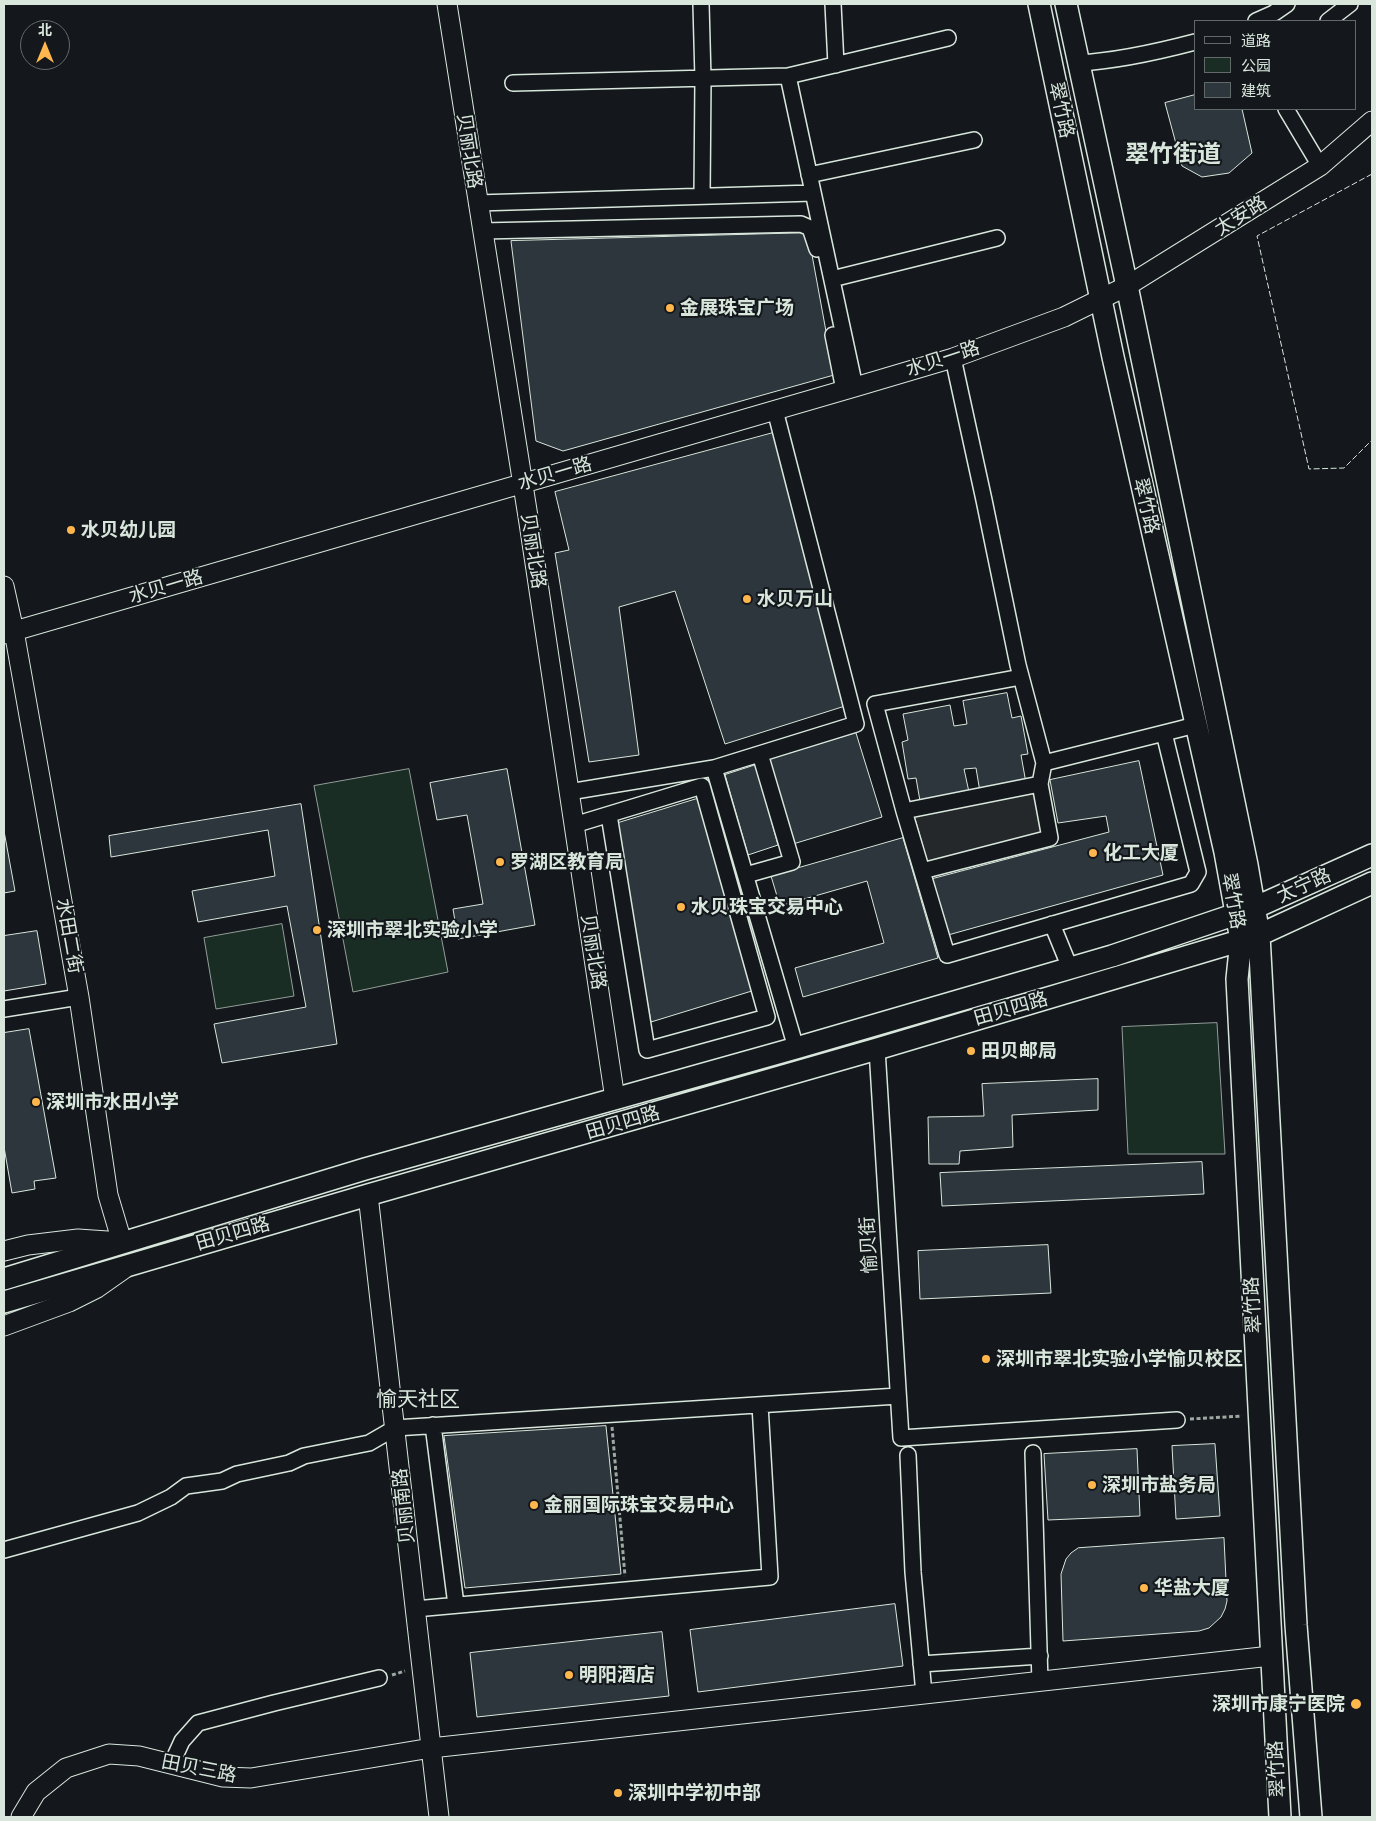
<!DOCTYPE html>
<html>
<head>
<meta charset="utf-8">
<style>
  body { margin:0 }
  #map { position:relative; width:1376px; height:1821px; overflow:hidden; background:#14181c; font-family:"Alegreya Sans","Noto Sans SC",sans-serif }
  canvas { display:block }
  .frame { position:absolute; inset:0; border:5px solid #d8e6dc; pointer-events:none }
  .legend { position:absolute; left:1194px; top:20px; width:162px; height:90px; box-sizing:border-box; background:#14181c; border:1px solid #626a69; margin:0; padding:6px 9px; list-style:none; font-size:15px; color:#d8e6dc }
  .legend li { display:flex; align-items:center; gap:10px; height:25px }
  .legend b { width:25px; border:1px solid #626a69 }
  .north { position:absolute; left:20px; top:20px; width:50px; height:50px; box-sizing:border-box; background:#14181c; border:1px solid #626a69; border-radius:50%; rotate:0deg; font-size:14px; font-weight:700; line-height:20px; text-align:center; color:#d8e6dc }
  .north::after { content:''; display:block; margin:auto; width:18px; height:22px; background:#ffb74d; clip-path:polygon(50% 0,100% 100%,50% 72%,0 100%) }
</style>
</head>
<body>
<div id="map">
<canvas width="1376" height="1821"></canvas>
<div class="frame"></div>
<ul class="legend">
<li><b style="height:6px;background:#14181c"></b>道路</li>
<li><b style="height:14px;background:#1a2d24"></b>公园</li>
<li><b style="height:14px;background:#2c363c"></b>建筑</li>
</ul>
<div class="north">北</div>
</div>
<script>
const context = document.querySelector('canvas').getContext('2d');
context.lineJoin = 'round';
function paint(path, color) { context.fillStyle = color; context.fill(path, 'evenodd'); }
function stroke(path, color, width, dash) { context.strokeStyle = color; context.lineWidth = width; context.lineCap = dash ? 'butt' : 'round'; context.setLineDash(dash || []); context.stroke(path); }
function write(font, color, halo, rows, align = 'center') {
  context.font = font + ' "Alegreya Sans","Noto Sans SC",sans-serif'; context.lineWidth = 4; context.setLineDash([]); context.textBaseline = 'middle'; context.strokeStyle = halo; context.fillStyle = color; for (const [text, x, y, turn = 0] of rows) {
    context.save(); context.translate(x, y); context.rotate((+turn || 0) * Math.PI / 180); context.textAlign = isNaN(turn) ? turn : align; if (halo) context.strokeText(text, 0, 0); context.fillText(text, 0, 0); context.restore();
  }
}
const green = new Path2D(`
  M409,769L448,972L353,992L314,786Z
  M282,924L294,996L216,1009L204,938Z
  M1217,1023L1225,1154H1128L1122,1027Z`);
const parking = new Path2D(`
  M1037,790L1045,836L928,864L914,815Z`);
const building = new Path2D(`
  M1195,95V109H1242L1252,153L1229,173L1202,177L1182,166L1165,103Z
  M808,233L834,375L563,451L536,441L511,241Z
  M773,433L845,706L725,744L675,591L619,607L639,755L589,762L555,553L569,550L555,492Z
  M1007,693L1012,718L1021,716L1028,754L1021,755L1026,783L980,792L976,768L964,769L969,792L920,801L916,778L908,779L902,742L908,740L903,714L950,705L954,726L967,724L963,701Z
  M856,733L882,817L793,844L767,760Z
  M1139,761L1163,875L948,935L931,879L1109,832L1106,816L1058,823L1050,780Z
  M756,765L778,845L748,855L725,775Z
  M507,769L535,925L458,939L453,909L483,904L467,815L437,820L430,783Z
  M700,798L755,990L651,1022L615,824Z
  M301,804L337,1044L222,1063L214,1024L306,1007L287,906L198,922L192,891L275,876L268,830L111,857L109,836Z
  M4,831L15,891L4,893Z
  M903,838L938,958L803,997L795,968L884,943L867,881L780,906L771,876Z
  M37,931L46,984L4,991V936Z
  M29,1029L56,1178L34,1181L35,1189L12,1193L4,1147V1033Z
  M1098,1079V1110L1012,1115L1013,1147L960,1151L959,1164H929L928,1117L984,1116L982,1084Z
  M1202,1162L1204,1194L942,1206L940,1173Z
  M1048,1245L1051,1293L920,1299L918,1251Z
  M606,1426L621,1574L465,1588L444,1436Z
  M1215,1444L1220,1516L1176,1519L1172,1446Z
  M1137,1449L1140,1516L1048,1520L1044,1454Z
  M1224,1538L1227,1601L1225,1609L1221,1617L1209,1628L1199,1631L1063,1641L1061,1574L1066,1559L1071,1553L1078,1548Z
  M895,1604L903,1666L698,1692L690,1630Z
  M662,1632L669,1696L477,1717L470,1653Z`);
const path = new Path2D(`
  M1190,1419L1242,1416
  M612,1427L625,1576
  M392,1675L405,1671`);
const minor = new Path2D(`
  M701,4L703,79L702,195
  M833,4L836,65
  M1256,21L1274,13L1287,4
  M1328,21L1350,4
  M1078,63C1117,61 1157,52 1195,42
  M788,76L948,38
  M513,83L788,76L855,387
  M1286,109L1320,166
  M809,175L974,140
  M477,203L813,193
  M482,231L801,224L810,228L817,249
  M832,279L997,238
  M833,335L844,390
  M953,358L984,500L1018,665L1044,763
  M1164,733L1198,872L1191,884L947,955L904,811L1040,784L1044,763L1180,729L1195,725
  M714,768L796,1048
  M569,792L714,768L856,724L775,410
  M904,811L875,704L1021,677
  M574,825L702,786L767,1017L647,1050L609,815
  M922,871L1050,838L1040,784
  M746,875L792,862L760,754
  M1052,924L1070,968
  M4,1009L79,997
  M877,1049L901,1438L1177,1420
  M433,1425L456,1605
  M1033,1453L1040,1682
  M908,1455L913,1572L924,1694
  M4,1550L138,1513L171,1497L186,1486L222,1481L237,1474L289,1463L304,1456L369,1443L395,1428L898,1396
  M415,1609L770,1577L760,1405
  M921,1664L1040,1656
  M171,1765L182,1741L198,1723L274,1703L379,1678`);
const tertiary = new Path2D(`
  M447,4L529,523L615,1099
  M4,586L14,631L79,997L108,1195L122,1242L78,1239L28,1245L4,1251
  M4,634L855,387L953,358L1064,317L1127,286L1320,166L1372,121
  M368,1195L439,1817
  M4,1326L69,1302L97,1288L124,1269
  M21,1817L36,1792L66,1768L109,1754L139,1756L223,1777L251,1778L431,1748L1271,1656`);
const secondary = new Path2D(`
  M1039,4L1113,357L1225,852L1241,940L1237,979L1280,1817
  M1066,4L1127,286L1247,865L1259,935L1296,1625L1311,1817
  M4,1279L365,1169L796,1048L1112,956L1254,908L1372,855
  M4,1302L368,1195L877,1049L1259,935L1372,883`);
const fence = new Path2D(`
  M1372,174L1257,236L1309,469L1344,468L1372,440`);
const markers = [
  [670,308,5,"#ffb74d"],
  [71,530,5,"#ffb74d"],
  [747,599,5,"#ffb74d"],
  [1093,853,5,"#ffb74d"],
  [500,862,5,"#ffb74d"],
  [681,907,5,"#ffb74d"],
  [317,930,5,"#ffb74d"],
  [971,1051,5,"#ffb74d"],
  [36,1102,5,"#ffb74d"],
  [986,1359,5,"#ffb74d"],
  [1092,1485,5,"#ffb74d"],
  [534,1505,5,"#ffb74d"],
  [1144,1588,5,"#ffb74d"],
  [569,1675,5,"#ffb74d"],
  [1356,1704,6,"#ffb74d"],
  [618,1793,5,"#ffb74d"]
];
const streetNames = [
  ["翠竹路",1061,110,78],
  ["贝丽北路",469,151,81],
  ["太安路",1241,216,-32],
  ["水贝一路",943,359,-18],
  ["水贝一路",555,474,-16],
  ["翠竹路",1146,506,77],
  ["贝丽北路",533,551,81],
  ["水贝一路",166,587,-16],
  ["太宁路",1304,886,-24],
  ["翠竹路",1233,901,80],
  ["水田二街",69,936,80],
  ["贝丽北路",593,952,81],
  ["田贝四路",1011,1009,-16],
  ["田贝四路",623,1123,-16],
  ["田贝四路",233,1234,-16],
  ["愉贝街",869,1245,-93],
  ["翠竹路",1253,1305,-93],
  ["贝丽南路",404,1506,-96],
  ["田贝三路",199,1769,11],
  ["翠竹路",1277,1769,-93]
];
const poiNames = [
  ["金展珠宝广场",680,308],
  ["水贝幼儿园",81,530],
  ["水贝万山",757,599],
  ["化工大厦",1103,853],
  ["罗湖区教育局",510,862],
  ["水贝珠宝交易中心",691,907],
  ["深圳市翠北实验小学",327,930],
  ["田贝邮局",981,1051],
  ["深圳市水田小学",46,1102],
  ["深圳市翠北实验小学愉贝校区",996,1359],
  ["深圳市盐务局",1102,1485],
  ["金丽国际珠宝交易中心",544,1505],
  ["华盐大厦",1154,1588],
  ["明阳酒店",579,1675],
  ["深圳市康宁医院",1345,1704,"right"],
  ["深圳中学初中部",628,1793]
];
const quarterNames = [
  ["愉天社区",418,1400]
];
const districtNames = [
  ["翠竹街道",1173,155]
];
paint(green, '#1a2d24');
stroke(green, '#939e99', 1);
paint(parking, '#24282b');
stroke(parking, '#939e99', 1);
paint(building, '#2c363c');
stroke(building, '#d8e6dc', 1);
stroke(minor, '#d8e6dc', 18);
stroke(tertiary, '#d8e6dc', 21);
stroke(secondary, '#d8e6dc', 24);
stroke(path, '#9da8a2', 3, [4, 2.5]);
stroke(minor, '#14181c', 15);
stroke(tertiary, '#14181c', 19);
stroke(secondary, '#14181c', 21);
stroke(fence, '#d8e6dc', 1, [6, 2.5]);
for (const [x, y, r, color] of markers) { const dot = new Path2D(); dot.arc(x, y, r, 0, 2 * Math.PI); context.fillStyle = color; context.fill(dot); stroke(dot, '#14181c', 2); }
write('19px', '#d8e6dc', '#14181c', streetNames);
write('bold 19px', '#d8e6dc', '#14181c', poiNames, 'left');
write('21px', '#d8e6dc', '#14181c', quarterNames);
write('bold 24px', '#d8e6dc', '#14181c', districtNames);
</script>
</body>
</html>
